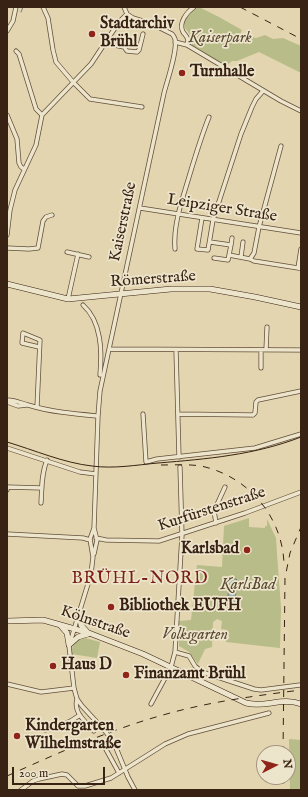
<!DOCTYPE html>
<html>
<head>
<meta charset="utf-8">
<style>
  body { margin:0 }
  #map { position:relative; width:308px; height:797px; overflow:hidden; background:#e3d5b0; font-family:"IM FELL English",serif }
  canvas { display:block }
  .frame { position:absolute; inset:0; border:8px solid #382213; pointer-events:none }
  .north { position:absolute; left:256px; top:745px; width:40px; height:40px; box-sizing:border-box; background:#ede4cc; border:1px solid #a59682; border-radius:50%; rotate:84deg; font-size:11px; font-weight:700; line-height:16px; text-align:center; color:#382213 }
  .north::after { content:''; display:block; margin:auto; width:14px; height:18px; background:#8f2418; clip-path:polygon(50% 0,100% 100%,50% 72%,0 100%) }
  .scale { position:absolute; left:12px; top:767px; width:93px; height:18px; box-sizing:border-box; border:2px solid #382213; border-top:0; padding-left:5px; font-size:12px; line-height:14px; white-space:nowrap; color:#382213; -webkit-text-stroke:3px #ede4cc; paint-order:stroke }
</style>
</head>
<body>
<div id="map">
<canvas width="308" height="797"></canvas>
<div class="frame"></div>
<div class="north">N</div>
<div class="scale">200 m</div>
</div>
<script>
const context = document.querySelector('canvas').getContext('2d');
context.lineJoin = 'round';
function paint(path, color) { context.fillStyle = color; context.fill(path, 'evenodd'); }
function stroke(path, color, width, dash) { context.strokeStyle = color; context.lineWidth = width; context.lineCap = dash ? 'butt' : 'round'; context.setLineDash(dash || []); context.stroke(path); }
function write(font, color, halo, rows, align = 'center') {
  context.font = font + ' "IM FELL English",serif'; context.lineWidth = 3.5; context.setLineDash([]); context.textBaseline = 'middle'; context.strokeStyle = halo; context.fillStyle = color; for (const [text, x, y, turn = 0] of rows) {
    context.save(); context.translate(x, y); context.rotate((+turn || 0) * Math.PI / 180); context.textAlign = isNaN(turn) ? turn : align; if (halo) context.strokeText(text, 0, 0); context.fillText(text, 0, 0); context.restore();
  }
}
const green = new Path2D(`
  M199,7L219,17L242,30L240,34L242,36L244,35L256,38L265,35L273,39L283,38L301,46V73L259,52L237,61H232L226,66L192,45C193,39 189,32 185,28C183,20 191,10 199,7Z
  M249,518V527L265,528V526H267V519L276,538L277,554L281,608L280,648L226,642L227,630L221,629L222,621L217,619L213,622L212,647L205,649L198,664L189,652L179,646V621L191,620L197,565L222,567L224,526Z
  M85,638L100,642L97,658L72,654C71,645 76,640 85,638Z
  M289,739L301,740V790H290Z`);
const water = new Path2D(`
  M227,579H236L237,580L236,585H230V587H236L235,610H227L229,584L227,585L226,583Z`);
const stream = new Path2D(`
  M21,12L23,7`);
const street = new Path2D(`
  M43,7L48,18L53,50L56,62L73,82L90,99L142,107
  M124,7L127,14L133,18L152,24L172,34C174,36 174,36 175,39C178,50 167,81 164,93L100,391L98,416L94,528L90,539L93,557L91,574L69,646L74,688L77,699L82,706L105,731L114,743L128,777L135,790
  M7,31L13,21L16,7
  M106,41L114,45L124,47L127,51L137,52L139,50L143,34
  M175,42L187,45L281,101L301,111
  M187,45L188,40C187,36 185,35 183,32C178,23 187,12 194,7
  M16,51L19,54L36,109L42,115
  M7,115L17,139L19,163L21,167L24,169
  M281,146L259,227L254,253L250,259L254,261L298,268
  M140,208L301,233
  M202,218L197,249L208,250L213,220L241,134L252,107L256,99L263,91
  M7,235L10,210L15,190L36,145L42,115L91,64L119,22L127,14
  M210,242L231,245L228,260L214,258
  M231,245L232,238
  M7,248L29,249L38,248L43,221L46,217L52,215
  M175,249C173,225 182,200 189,177C195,157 201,137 209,117
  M301,249L298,268L301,269
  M67,252L89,257
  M229,255L250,259
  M241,257L243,242
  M68,299L78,254
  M83,305C102,322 102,352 100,375
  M109,349L301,350
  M176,350L179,457
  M266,350L267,327
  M261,368V350
  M7,400C15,400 21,403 28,405C51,412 75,414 98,416
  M7,402L18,406L27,405
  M37,407L40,340L23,333L22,343L39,347
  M143,414L146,462L157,459L255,448L301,434
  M178,414L253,415L255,413L256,402L258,400L301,391
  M7,448L80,472L96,474
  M7,490V487L42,488
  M41,503C42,489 41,474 47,460
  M216,523L214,511L225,487
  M7,534L83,538L90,540
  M96,538L106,540L159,541L245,513L301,492
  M94,554L97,540L94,528
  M175,652L189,656L195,666L202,672L254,689L261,690L300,685
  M7,684L41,692L74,688
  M77,699C73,713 86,722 94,731
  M151,704L171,667L175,652L182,535L180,467
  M45,730C59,728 69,723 80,715
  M103,744L119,773
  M21,790L33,781L39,779L62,774L67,775L78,786H85L111,778L165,744L188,734L269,713`);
const secondary = new Path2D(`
  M7,284L68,299L171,289H210L255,297L301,307
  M79,614L81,625L88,633
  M7,621L43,620L89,633L143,654L246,703C265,708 282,697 301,704
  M61,626L67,633L69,645
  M69,645L78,637L88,634`);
const tram = new Path2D(`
  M7,442C34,450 64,463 92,466C114,469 136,465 158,463C207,459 255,455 301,437`);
const rail = new Path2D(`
  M240,7L301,39
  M161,465C174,465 188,464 201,466C248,476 282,516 284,563
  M283,753L285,578L290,553L301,527
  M7,776C58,753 109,730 163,715C208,702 254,696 301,690
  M283,777V790`);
const markers = [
  [92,34,4,"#8f2418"],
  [182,73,4,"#8f2418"],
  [247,550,4,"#8f2418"],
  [111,607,4,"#8f2418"],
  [53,666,4,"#8f2418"],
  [126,675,4,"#8f2418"],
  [17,736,4,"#8f2418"]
];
const poiNames = [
  ["Stadtarchiv",100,25],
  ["Brühl",100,43],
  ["Turnhalle",190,73],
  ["Karlsbad",239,550,"right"],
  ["Bibliothek EUFH",119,607],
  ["Haus D",61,666],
  ["Finanzamt Brühl",134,675],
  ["Kindergarten",25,727],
  ["Wilhelmstraße",25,745]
];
const parkNames = [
  ["Kaiserpark",220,39],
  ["KarlsBad",248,586],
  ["Volksgarten",195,636]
];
const streetNames = [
  ["Leipziger Straße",222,209,9],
  ["Kaiserstraße",124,222,-78],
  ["Römerstraße",153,280,-4],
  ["Kurfürstenstraße",212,510,-18],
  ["Kölnstraße",95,623,19]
];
const neighbourhoodNames = [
  ["BRÜHL-NORD",140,580]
];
paint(green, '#b8bc88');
paint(water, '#9ab6b7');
stroke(water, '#737b75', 1);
stroke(stream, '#737b75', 1);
stroke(street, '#634f3a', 5);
stroke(secondary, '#382213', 6);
stroke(street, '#ede4cc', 3.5);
stroke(secondary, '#ede4cc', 5);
stroke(tram, '#382213', 1);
stroke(rail, '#382213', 1, [7, 7]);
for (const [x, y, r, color] of markers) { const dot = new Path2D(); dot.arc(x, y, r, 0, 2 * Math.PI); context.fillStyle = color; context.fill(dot); stroke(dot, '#ede4cc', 1.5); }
write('bold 16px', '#382213', '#ede4cc', poiNames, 'left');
write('italic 16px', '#584830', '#ede4cc', parkNames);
write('16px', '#382213', '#ede4cc', streetNames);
context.letterSpacing = '1px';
write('17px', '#7a1f14', '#ede4cc', neighbourhoodNames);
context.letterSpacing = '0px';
</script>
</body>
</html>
